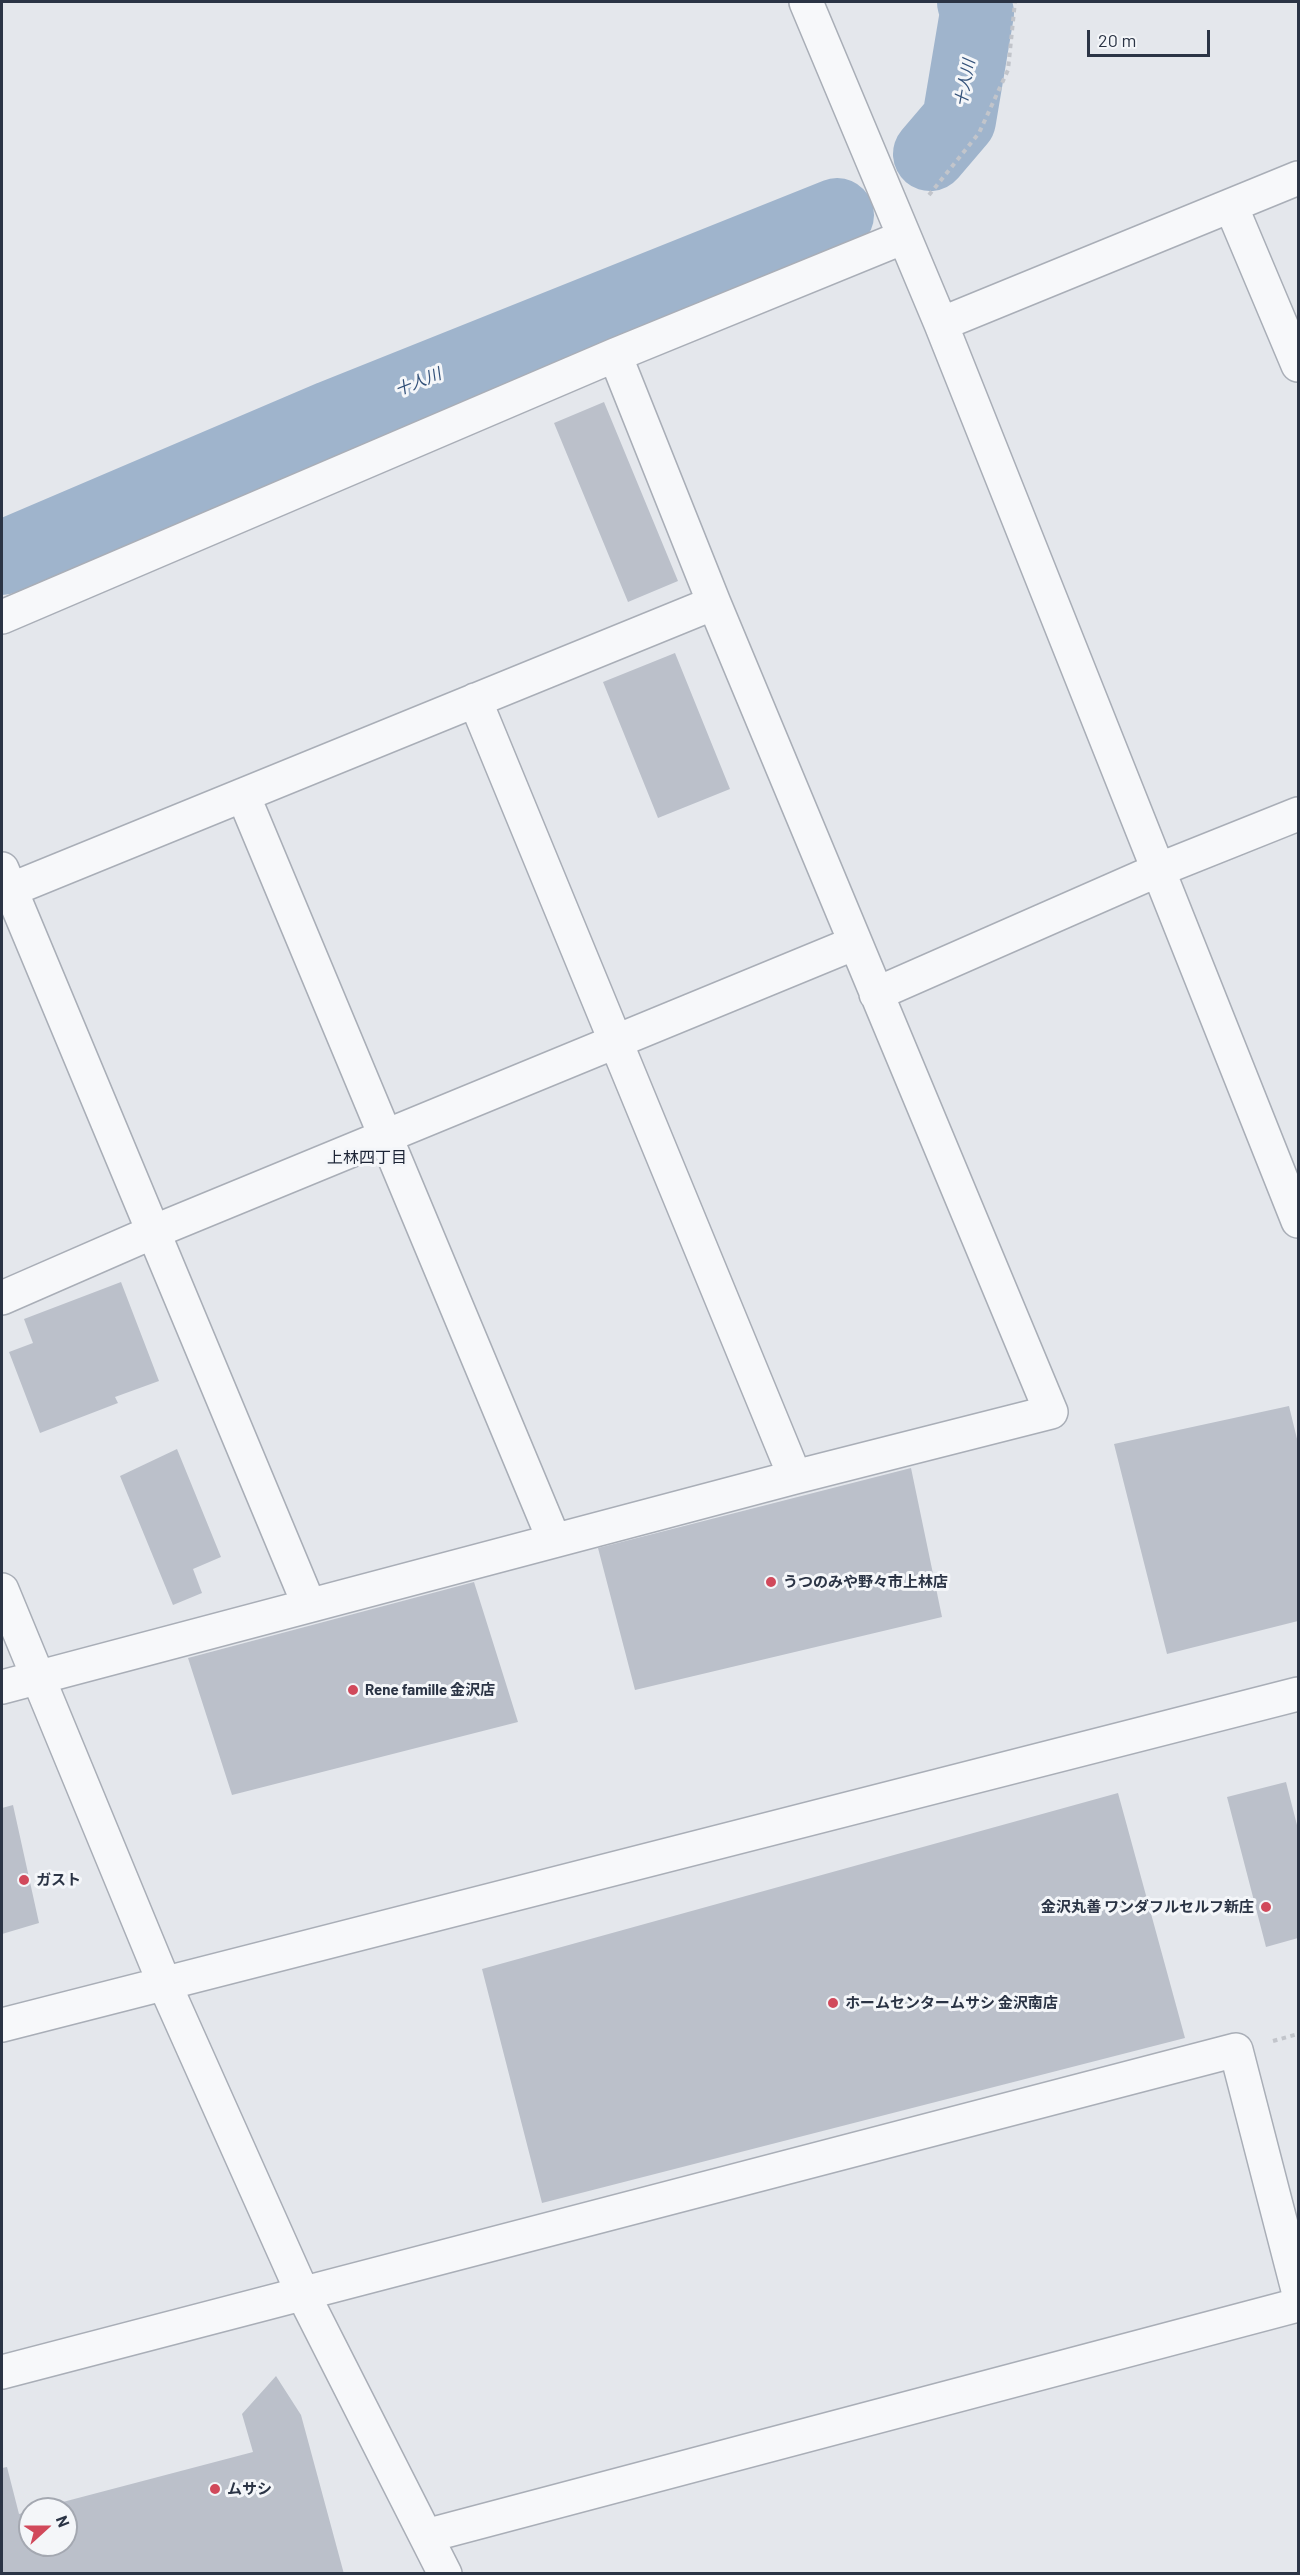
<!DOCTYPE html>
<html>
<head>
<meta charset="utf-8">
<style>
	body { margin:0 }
	#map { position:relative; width:1300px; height:2575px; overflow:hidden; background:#e4e7ec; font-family:Barlow,sans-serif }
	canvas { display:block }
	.frame { position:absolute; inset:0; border:3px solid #2b3445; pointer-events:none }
	.north { position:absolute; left:18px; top:2497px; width:60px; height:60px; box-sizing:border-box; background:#f4f6f9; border:2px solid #a4a8b1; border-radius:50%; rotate:69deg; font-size:16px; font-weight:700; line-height:24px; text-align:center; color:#2b3445 }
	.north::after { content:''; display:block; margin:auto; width:21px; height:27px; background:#d1495b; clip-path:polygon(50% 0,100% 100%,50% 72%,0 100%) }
	.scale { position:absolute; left:1087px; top:30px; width:123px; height:27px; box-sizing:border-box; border:3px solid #2b3445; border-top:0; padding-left:8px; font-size:18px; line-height:21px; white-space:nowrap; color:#2b3445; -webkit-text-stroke:4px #f4f6f9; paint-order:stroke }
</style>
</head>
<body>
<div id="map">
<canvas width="1300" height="2575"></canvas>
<div class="frame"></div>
<div class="north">N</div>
<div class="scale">20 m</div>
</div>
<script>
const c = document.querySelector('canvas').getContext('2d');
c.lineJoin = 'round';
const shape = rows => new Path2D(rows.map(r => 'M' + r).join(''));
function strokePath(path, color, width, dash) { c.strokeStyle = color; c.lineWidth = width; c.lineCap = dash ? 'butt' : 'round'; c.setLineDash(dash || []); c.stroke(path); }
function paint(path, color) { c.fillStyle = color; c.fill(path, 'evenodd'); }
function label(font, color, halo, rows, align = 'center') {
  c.font = font + ' Barlow,"Noto Sans JP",sans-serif'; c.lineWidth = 6; c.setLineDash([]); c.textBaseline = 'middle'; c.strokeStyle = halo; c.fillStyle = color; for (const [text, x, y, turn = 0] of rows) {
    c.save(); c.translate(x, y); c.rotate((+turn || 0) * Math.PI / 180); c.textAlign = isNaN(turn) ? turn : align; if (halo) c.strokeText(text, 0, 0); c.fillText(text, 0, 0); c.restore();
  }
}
strokePath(shape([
	[930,154,959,120,977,13,974,2],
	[2,558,332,417,837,215]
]), '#9fb4cc', 74);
paint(shape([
	[604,402,678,581,628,602,554,423],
	[675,653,730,789,658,818,603,682],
	[121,1282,159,1381,115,1397,118,1403,40,1433,9,1352,33,1343,24,1319],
	[1289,1406,1298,1443,1298,1621,1167,1654,1114,1444],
	[177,1449,221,1557,193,1569,202,1593,173,1605,120,1476],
	[911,1468,942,1617,635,1690,598,1548],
	[474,1582,518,1722,232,1795,188,1658],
	[1286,1782,1298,1829,1298,1938,1266,1947,1227,1797],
	[1118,1793,1185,2038,542,2203,482,1969],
	[13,1805,39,1923,2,1934,2,1808],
	[276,2376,301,2415,344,2574,2,2574,2,2468,7,2467,19,2514,30,2511,30,2545,66,2545,66,2509,40,2508,253,2452,242,2414]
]), '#bbc0ca');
const minor = shape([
	[806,2,941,324,1298,1221],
	[1231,206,1298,365],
	[941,324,1298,178],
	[2,617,615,355,904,237],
	[475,700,795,1477],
	[243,795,554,1540],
	[2,869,309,1605],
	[10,890,714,603],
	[876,994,1158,870,1298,814],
	[2,1298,153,1232,855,943],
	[2,1590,165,1985,303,2294,445,2574],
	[2,1687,795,1477,1051,1412,714,603,615,355],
	[2,2025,1298,1694],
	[2,2372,1236,2050,1298,2290],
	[426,2536,1298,2305]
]);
strokePath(minor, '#a9aeb7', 36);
strokePath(shape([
	[929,195,979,133,1008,70,1015,2],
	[1273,2041,1298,2034]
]), '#c2c5cb', 4, [4.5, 4.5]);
strokePath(minor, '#f7f8fa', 33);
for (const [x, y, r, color] of [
	[771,1582,6,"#d1495b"],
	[353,1690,6,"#d1495b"],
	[24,1880,6,"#d1495b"],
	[1266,1907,6,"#d1495b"],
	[833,2003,6,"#d1495b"],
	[215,2489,6,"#d1495b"]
]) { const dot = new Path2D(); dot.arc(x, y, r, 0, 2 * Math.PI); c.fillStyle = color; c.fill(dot); strokePath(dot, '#f4f6f9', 2); }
label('bold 15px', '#2b3445', '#f4f6f9', [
	["うつのみや野々市上林店",783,1582],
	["Rene famille 金沢店",365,1690],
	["ガスト",36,1880],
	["金沢丸善 ワンダフルセルフ新庄",1254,1907,"right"],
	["ホームセンタームサシ 金沢南店",845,2003],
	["ムサシ",227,2489]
], 'left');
label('italic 16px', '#34527a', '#f4f6f9', [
	["十人川",965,83,-80],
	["十人川",418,382,-22]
]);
label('16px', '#1d2536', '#f4f6f9', [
	["上林四丁目",367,1158]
]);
</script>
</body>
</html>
